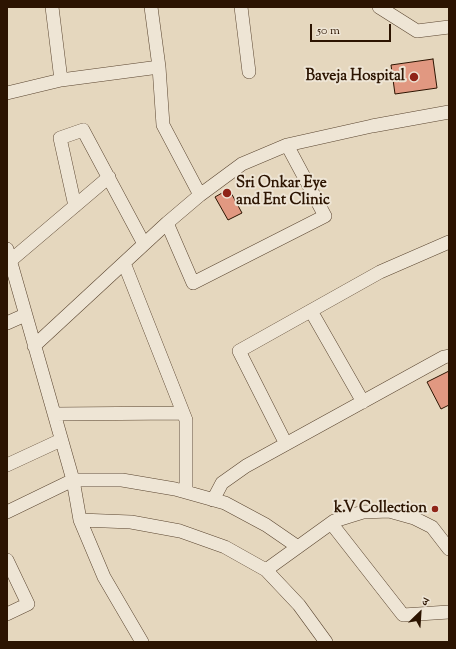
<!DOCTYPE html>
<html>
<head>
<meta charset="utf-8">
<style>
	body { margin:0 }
	#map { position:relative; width:456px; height:649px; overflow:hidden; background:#e5d7be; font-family:"Sorts Mill Goudy","Noto Serif Devanagari",serif }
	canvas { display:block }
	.frame { position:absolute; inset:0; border:8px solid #2c1401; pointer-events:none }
	.north { position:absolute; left:400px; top:593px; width:40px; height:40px; -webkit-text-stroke:3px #eee5d5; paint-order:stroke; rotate:25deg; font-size:11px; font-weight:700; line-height:16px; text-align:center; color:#2c1401 }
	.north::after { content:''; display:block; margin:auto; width:14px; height:18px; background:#2c1401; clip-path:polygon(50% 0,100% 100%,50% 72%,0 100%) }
	.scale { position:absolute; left:310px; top:24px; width:81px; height:18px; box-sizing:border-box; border:2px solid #2c1401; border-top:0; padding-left:5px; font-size:12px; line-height:14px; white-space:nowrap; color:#2c1401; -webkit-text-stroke:3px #eee5d5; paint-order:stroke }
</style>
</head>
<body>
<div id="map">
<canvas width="456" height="649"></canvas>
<div class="frame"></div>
<div class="north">उ</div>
<div class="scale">50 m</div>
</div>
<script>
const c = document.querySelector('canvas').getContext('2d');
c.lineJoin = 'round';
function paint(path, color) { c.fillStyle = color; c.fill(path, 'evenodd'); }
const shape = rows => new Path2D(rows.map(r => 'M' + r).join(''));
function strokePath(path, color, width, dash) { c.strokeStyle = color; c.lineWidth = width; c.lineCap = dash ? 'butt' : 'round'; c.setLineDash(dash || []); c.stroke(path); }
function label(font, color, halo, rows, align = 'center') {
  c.font = font + ' "Sorts Mill Goudy",serif'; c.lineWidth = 4; c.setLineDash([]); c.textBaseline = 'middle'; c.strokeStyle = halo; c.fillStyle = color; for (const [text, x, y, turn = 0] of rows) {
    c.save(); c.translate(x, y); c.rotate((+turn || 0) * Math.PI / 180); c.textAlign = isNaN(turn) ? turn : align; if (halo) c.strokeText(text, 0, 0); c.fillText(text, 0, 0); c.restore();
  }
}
const building = shape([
	[433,59,437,88,395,94,391,65,433,59],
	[229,189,242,213,228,220,215,197,229,189],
	[449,371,449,405,441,409,427,382,449,371]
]);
paint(building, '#e19881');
strokePath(building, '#2c1401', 1);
const minor = shape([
	[52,7,61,80],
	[151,7,159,67,163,125,200,195],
	[241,7,249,72],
	[379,7,417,31,449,27],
	[7,93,61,80,159,67],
	[75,206,60,138,83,130,144,244],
	[167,223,193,283,325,216,287,145],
	[7,249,73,480,80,520,104,577,142,642],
	[10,261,109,177],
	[124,263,186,420,186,492],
	[311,311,363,402],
	[7,323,25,315],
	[34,346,167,223,200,195,242,164,287,145,372,126,449,112],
	[54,414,183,413],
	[286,444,239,351,380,272,449,242],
	[7,465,61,440],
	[213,500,222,483,246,466,444,357,449,356],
	[7,512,73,480,122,480,175,489,225,503,266,525,298,547],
	[80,520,131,522,180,531,225,547,266,570,299,605,326,642],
	[331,523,403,615,449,612],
	[7,560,28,604,7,614],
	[266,570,334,521,363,512,389,511,414,518,432,527,449,549]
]);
strokePath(minor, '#5a4530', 14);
strokePath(minor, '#eee5d5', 13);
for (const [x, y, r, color] of [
	[414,77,5,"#8f2418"],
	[227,193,5,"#8f2418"],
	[435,509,4,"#8f2418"]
]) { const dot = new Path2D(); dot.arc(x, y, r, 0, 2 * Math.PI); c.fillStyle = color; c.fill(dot); strokePath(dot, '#eee5d5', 1.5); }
label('bold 15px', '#2c1401', '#eee5d5', [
	["Baveja Hospital",405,77],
	["Sri Onkar Eye",236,184,"left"],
	["and Ent Clinic",236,201,"left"],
	["k.V Collection",427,509]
], 'right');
</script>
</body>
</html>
